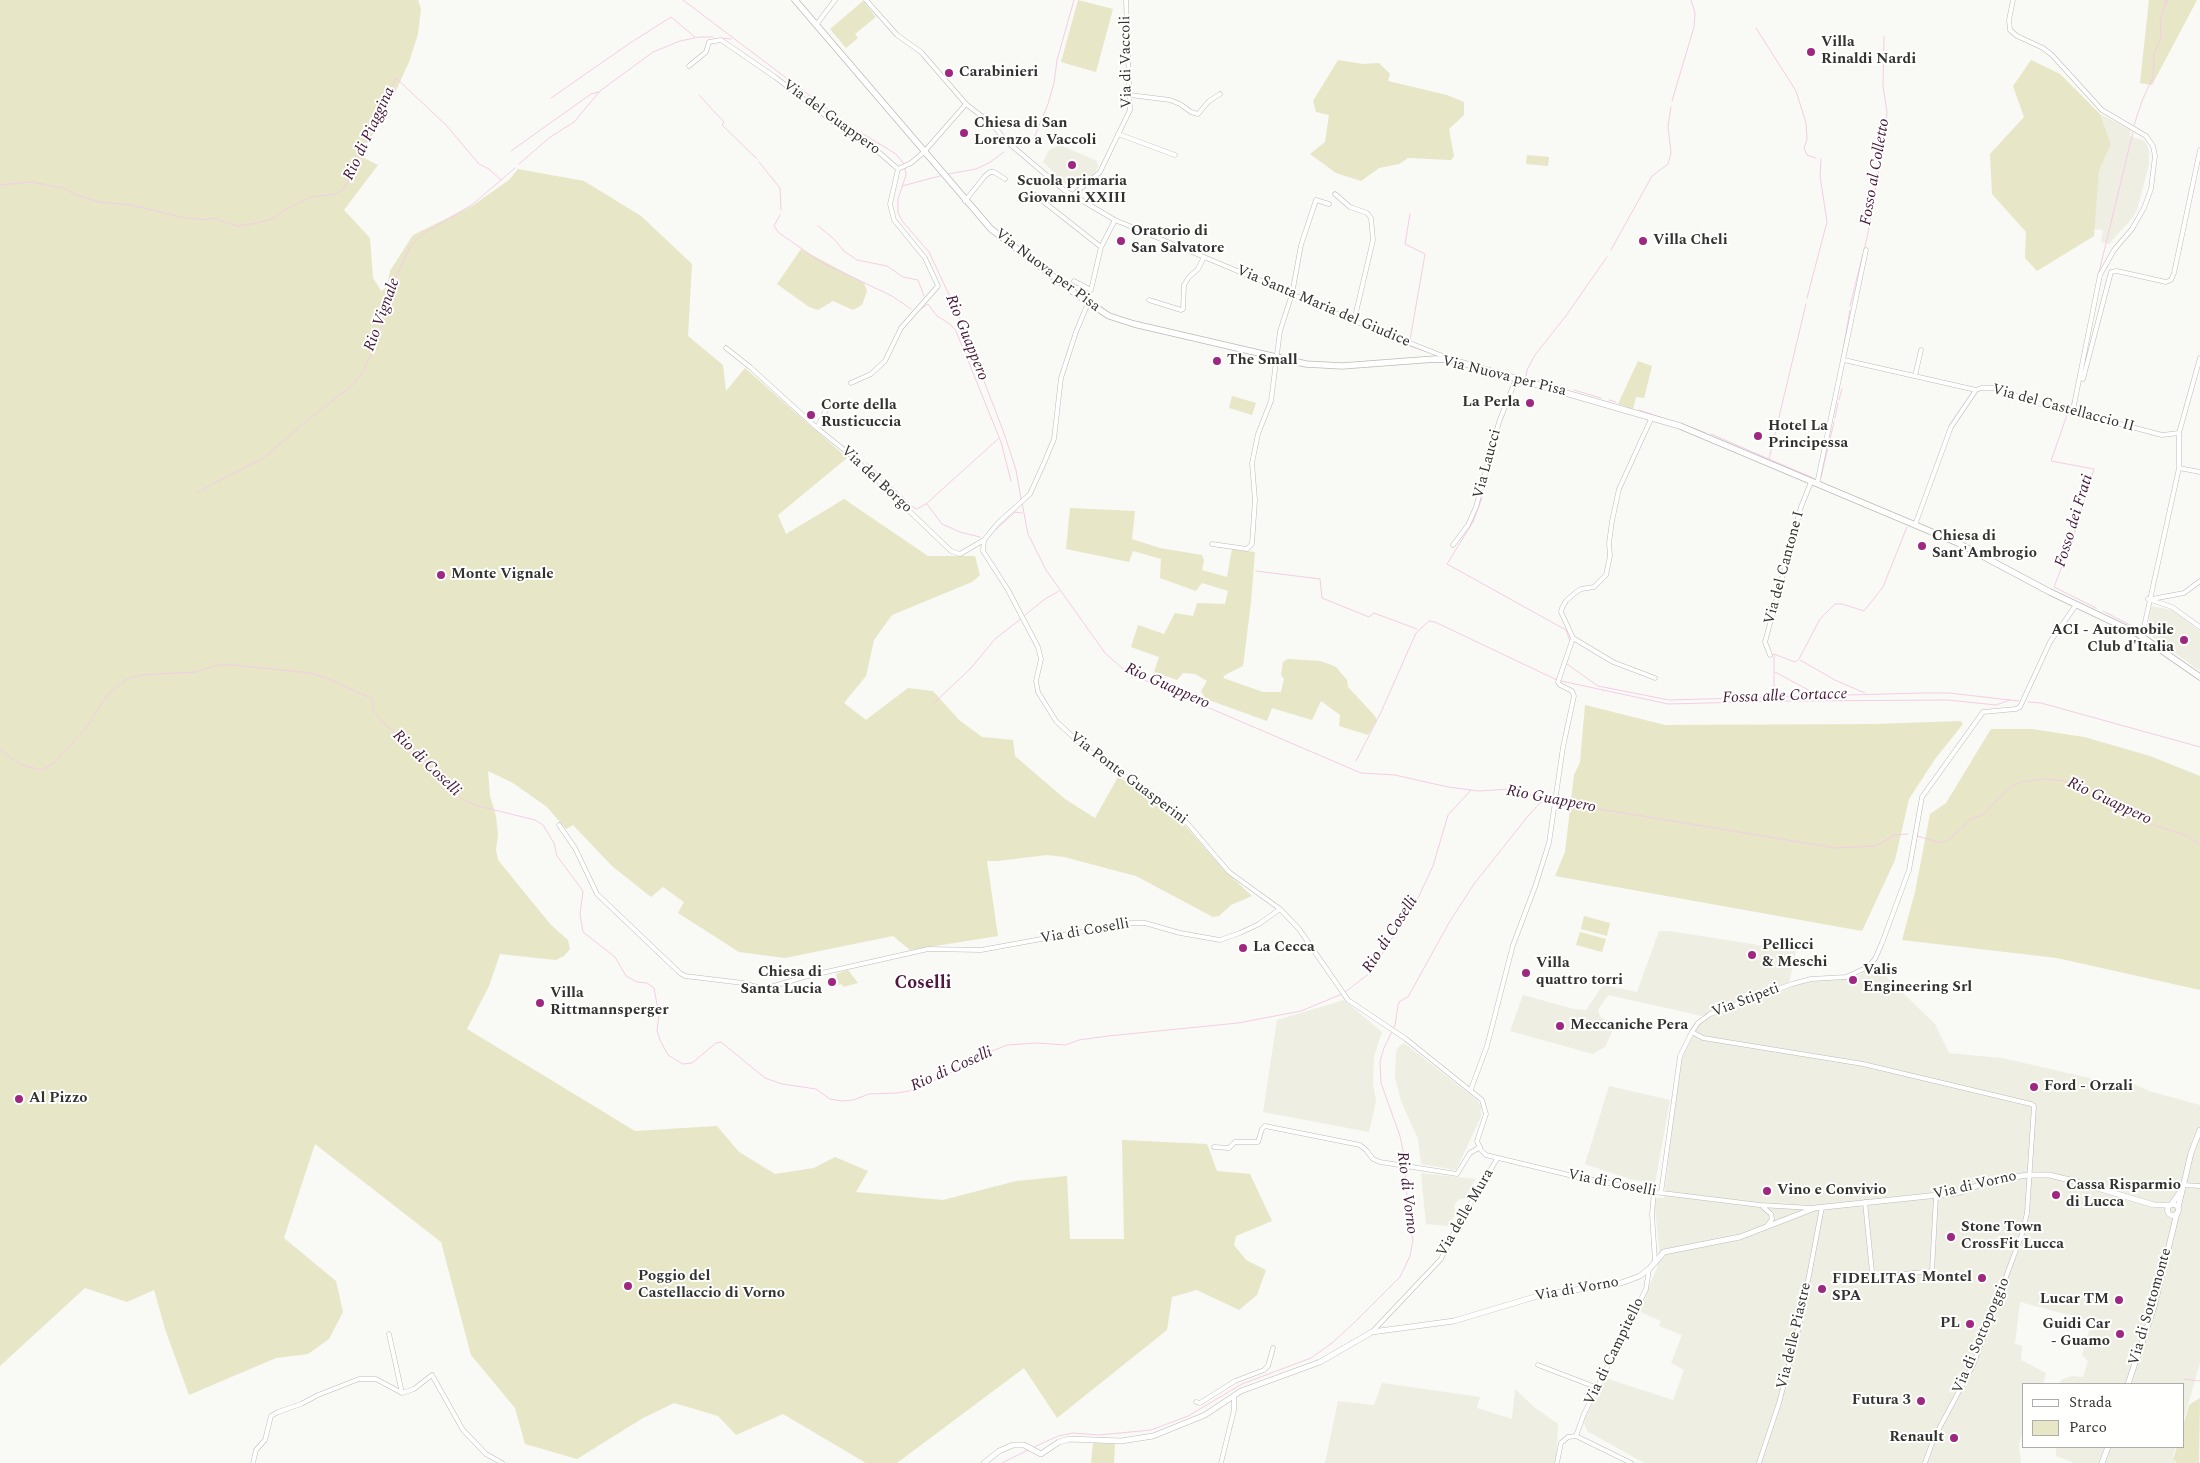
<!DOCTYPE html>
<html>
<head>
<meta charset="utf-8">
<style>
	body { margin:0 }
	#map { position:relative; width:2200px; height:1463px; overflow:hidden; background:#f9f9f5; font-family:Spectral,serif }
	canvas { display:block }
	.legend { position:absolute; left:2022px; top:1383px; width:162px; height:65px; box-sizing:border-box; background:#fffffe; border:1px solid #adadac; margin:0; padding:6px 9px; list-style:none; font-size:15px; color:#323230 }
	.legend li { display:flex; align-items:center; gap:10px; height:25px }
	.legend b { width:25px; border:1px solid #adadac }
</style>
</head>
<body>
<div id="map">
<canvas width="2200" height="1463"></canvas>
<ul class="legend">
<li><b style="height:6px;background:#fff"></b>Strada</li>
<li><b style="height:14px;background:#e7e6c7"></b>Parco</li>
</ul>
</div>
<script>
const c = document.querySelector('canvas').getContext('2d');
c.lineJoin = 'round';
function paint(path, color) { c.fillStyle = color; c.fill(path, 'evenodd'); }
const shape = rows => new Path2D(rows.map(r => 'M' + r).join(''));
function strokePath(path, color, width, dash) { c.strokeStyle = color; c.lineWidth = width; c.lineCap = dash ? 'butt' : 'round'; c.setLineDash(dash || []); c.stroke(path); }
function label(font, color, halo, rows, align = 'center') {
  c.font = font + ' Spectral,serif'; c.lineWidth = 4; c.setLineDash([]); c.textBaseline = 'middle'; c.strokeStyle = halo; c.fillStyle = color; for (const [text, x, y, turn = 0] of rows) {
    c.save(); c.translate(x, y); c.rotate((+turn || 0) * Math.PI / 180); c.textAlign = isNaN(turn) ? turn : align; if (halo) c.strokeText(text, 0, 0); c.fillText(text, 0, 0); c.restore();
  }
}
paint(shape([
	[2100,114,2131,130,2130,136,2145,141,2149,150,2149,165,2137,210,2133,217,2109,244,2101,242,2103,230,2094,229,2099,171,2111,144],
	[1060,145,1097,161,1098,167,1093,175,1078,184,1068,185,1055,178,1057,175,1043,162,1049,150],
	[2151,606,2172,610,2200,631,2200,671,2147,633],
	[1659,931,1669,931,1796,951,1789,983,1702,1016,1608,995,1598,1010,1600,1017,1611,1022,1613,1030,1605,1047,1593,1054,1510,1031,1523,995,1574,1009,1586,1010,1603,985,1637,992],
	[1874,965,1935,1024,1949,1053,2002,1058,2116,1084,2132,1083,2149,1091,2200,1105,2200,1363,2184,1419,2184,1384,2058,1384,2063,1379,2072,1376,2083,1377,2088,1361,2082,1355,2092,1321,2020,1302,2015,1344,2022,1346,2021,1360,2046,1373,2043,1384,2024,1384,2024,1428,2019,1445,2021,1463,1644,1463,1587,1431,1584,1423,1585,1418,1605,1378,1673,1400,1684,1370,1671,1363,1682,1335,1659,1326,1661,1321,1638,1311,1657,1268,1659,1248,1655,1208,1656,1198,1664,1198,1677,1084,1683,1056,1692,1038,1700,1024,1713,1015,1729,1008,1803,983,1860,975],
	[1344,1000,1382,1032,1374,1056,1373,1083,1376,1101,1369,1132,1263,1112,1277,1020],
	[1404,1043,1477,1100,1481,1106,1481,1117,1456,1170,1421,1164,1418,1139,1401,1101,1395,1078,1396,1053,1398,1047],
	[1609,1086,1670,1100,1655,1183,1633,1180,1585,1164],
	[1421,1173,1476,1179,1464,1199,1460,1199,1455,1203,1454,1209,1457,1212,1448,1226,1426,1224],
	[1382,1383,1480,1397,1477,1408,1512,1419,1515,1389,1534,1407,1558,1424,1556,1463,1325,1463,1338,1401,1374,1405],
	[2056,1447,2176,1447,2173,1455,2175,1463,2074,1463,2056,1456]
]), '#efeee3');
paint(shape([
	[0,0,418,0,421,9,418,34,409,62,387,110,360,156,378,165,344,210,370,238,373,278,381,291,387,287,390,271,413,235,472,206,509,180,518,169,584,181,641,216,692,264,688,336,723,365,726,391,745,368,847,458,778,515,786,534,844,499,928,556,975,556,980,575,972,582,892,615,874,640,866,676,844,703,866,720,908,688,933,691,959,720,982,737,1013,740,1015,756,1065,799,1095,818,1118,777,1157,799,1182,822,1223,869,1252,896,1231,905,1219,916,1213,917,1136,876,1064,857,1047,855,998,861,987,861,998,936,910,950,893,936,785,958,739,952,678,913,684,902,663,887,651,897,612,866,573,825,566,829,547,807,513,783,488,771,490,796,496,816,498,835,496,850,498,860,551,925,568,940,570,949,564,956,556,960,500,954,489,986,467,1029,635,1131,717,1126,739,1152,775,1174,814,1168,835,1157,868,1171,856,1192,943,1200,1016,1181,1067,1176,1070,1239,1124,1239,1122,1140,1207,1144,1217,1171,1250,1174,1272,1221,1236,1236,1234,1245,1246,1260,1266,1270,1257,1295,1239,1310,1197,1290,1172,1297,1167,1330,1057,1418,1024,1368,897,1463,866,1463,783,1414,736,1435,718,1416,674,1403,643,1418,577,1459,525,1444,515,1408,471,1355,441,1242,315,1144,284,1238,336,1281,343,1312,329,1339,308,1354,276,1358,189,1395,166,1332,154,1290,127,1302,85,1288,0,1366],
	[1078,0,1113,9,1096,72,1061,62],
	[2149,0,2197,0,2152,85,2140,83],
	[863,1,876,17,855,34,858,38,846,48,830,29],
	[1338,60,1363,64,1379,63,1390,74,1388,81,1447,95,1464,102,1464,115,1449,129,1454,156,1451,160,1408,158,1399,164,1379,168,1361,181,1336,173,1310,154,1325,142,1329,115,1316,112,1313,101],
	[2031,60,2060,74,2100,114,2111,144,2099,171,2094,236,2037,271,2025,258,2026,232,1992,194,1990,154,2024,117,2013,86],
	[1527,155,1549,157,1548,166,1526,164],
	[801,249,864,283,867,291,862,305,853,310,833,301,818,310,809,307,777,284],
	[1638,361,1652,366,1644,398,1636,397,1633,409,1618,404],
	[1232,396,1256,403,1252,415,1229,408],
	[1070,508,1135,511,1132,539,1160,548,1202,555,1204,560,1202,570,1227,577,1232,549,1255,552,1251,602,1243,666,1225,675,1223,678,1263,692,1281,692,1284,679,1281,675,1283,662,1288,659,1320,661,1329,664,1336,667,1347,680,1348,687,1374,715,1377,720,1368,735,1339,726,1340,715,1321,701,1312,720,1272,708,1267,721,1206,699,1201,691,1207,681,1195,674,1183,673,1177,680,1154,672,1159,657,1131,647,1138,625,1164,634,1175,613,1193,616,1197,603,1225,604,1228,591,1202,583,1196,591,1160,578,1161,559,1133,551,1129,562,1066,549],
	[1585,705,1665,725,1875,724,1961,721,1963,724,1935,759,1909,799,1895,860,1862,931,1555,876,1565,852,1574,775,1580,762],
	[1991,729,2032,729,2084,737,2150,756,2200,776,2200,990,2057,958,1902,940,1915,892,1930,814,1946,803],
	[1584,916,1610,923,1607,936,1581,929],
	[1580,932,1606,939,1602,952,1576,945],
	[848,970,858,983,843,987,842,984,839,985,836,974],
	[2200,1398,2199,1463,2177,1463,2173,1459,2177,1447,2184,1447,2184,1422,2189,1405],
	[1093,1443,1115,1444,1114,1463,1091,1463]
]), '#e7e6c7');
strokePath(shape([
	[683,0,850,126,896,154,904,164],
	[2166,4,2168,0],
	[1756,28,1796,91,1806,123,1807,139,1804,148,1807,155,1816,158],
	[722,38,731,39],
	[635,40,671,17,695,37],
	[699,95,724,122,722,125,757,159],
	[551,98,633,41],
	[1672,101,1694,27,1695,13,1691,0],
	[2134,125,2142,101,2153,77,2154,54,2161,39,2160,21,2166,0],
	[1034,138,1048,104,1054,83,1057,60,1074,0],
	[511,151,591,94,598,92],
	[759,162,780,188,781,210],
	[519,164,549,138,574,122,600,91,653,52,680,41,699,37,713,37],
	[905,168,906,175,898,199,898,213,903,222,929,252,959,316,1004,433,1016,470,1021,499],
	[948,174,976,169,989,163,1004,152],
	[0,185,32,182,63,188,74,194,100,202,131,205,181,217,204,220,212,218,237,226,257,223,274,218,288,208,311,197,335,194,344,189,396,78,446,125,479,164,489,169,501,180],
	[902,186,940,176],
	[1410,214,1405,244,1425,254,1410,340],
	[780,215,774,226,779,233,821,262,892,296,911,309],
	[818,226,833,238,844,251,857,260,887,266,903,277,918,280,924,296],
	[1611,250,1652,176,1668,164,1671,153,1668,126,1671,107],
	[2099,272,2133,132],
	[1807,298,1827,222,1820,176,1821,159],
	[1850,306,1867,238,1886,128,1887,112,1883,86,1884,36],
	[918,311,928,304,936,315,951,325,956,331,1001,442,1011,481],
	[1384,337,1427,352],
	[1841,361,1850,310],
	[1567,388,1526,377,1527,370,1535,355,1565,317,1607,257],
	[1574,390,1601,398],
	[1609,400,1616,402],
	[1839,400,1842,389],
	[2071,406,2074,398],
	[1639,410,1672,421],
	[2068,412,2051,461,2094,469,2074,535,2054,587,2096,608],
	[1835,418,1838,403],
	[1687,426,1706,433],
	[1711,434,1813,478],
	[1769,459,1806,304],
	[867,463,913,507,917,509,926,504,998,439],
	[1821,477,1834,422],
	[198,492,265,457,304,423,354,384,365,368,377,341,393,284,410,247,421,235,473,204,515,168],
	[1482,498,1473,522,1447,564,1566,630,1570,641],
	[1022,503,1028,534,1046,570,1105,653,1122,668,1137,677,1361,773,1395,775,1448,787,1479,791,1510,789,1553,801],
	[927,504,942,524,960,532,980,537],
	[990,535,1015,512,1022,513],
	[1256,571,1320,579,1322,598,1369,617,1374,613,1417,629],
	[2103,611,2138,629],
	[1025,615,1045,599,1059,591],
	[1799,659,1820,619,1835,604,1842,604,1864,611,1883,587,1907,527],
	[1800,660,1835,680,1865,693],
	[1567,664,1598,686,1669,700,1921,693,1949,693,2010,700],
	[1775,672,1827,700],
	[1557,679,1565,657],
	[1561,681,1668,704,1787,701,1948,700,1996,705,2010,700,2019,701],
	[1770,701,1774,689,1774,654,1795,662,1798,660],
	[2028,702,2041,703,2200,747],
	[933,704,971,668,995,639,1022,618],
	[0,750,22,765,42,770,53,764,86,728,109,693,127,679,141,675,195,672,219,665,233,665,310,673,326,678,373,699,373,710,384,724,410,745,442,778,454,793,465,801,482,807,535,820,543,825,554,843,557,856,583,891,580,914,583,932,615,957,626,976,637,982,647,983,654,988,659,1015,657,1030,660,1040,668,1055,683,1064,692,1063,716,1043,721,1042,765,1078,782,1084,816,1089,830,1099,842,1101,853,1100,869,1094,897,1093,909,1091,949,1074,965,1062,1007,1045,1037,1043,1065,1045,1079,1040,1108,1036,1238,1023,1301,1011,1342,994],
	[1356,761,1381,712,1416,633,1429,621,1435,622,1557,680],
	[1557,802,1836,848,1875,846,1895,835,1908,834],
	[1917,836,1941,843,1947,841,1971,819,1983,815,2010,787,2021,782,2045,779,2065,781,2106,800,2118,810,2147,823,2185,835,2200,844],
	[1345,992,1370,973,1419,896,1433,866,1448,815,1471,790],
	[2184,1379,2200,1381],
	[1034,1447,1058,1436,1073,1433,1099,1435,1151,1430,1188,1416,1242,1384,1311,1358,1332,1343,1355,1322,1400,1277,1410,1256,1413,1240,1408,1218,1405,1161,1400,1136,1381,1083,1380,1061,1384,1048,1395,1025,1398,1005,1400,1001,1408,997,1450,921,1474,884,1528,816,1540,803,1546,800],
	[1002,1463,1028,1450]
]), '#f5cde6', 1);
const street = shape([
	[866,0,897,35,921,52,966,104,993,125,1005,140,1064,190,1115,220,1264,282,1354,321,1448,358],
	[2013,0,2009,20,2010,30,2017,36,2043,48,2052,55,2102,110,2146,136,2153,146,2155,156,2151,189,2144,208,2132,229,2114,250,2100,275,2073,410],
	[816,25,835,0],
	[689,66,706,52,709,42,721,40,775,77,853,137,874,148,898,169],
	[1130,95,1170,100,1180,104,1191,112,1198,114,1209,101,1220,94],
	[1118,134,1175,155],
	[898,169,911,163,924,152,966,104],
	[1335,194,1350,207,1367,213,1371,218,1373,240,1354,321],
	[1035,195,1101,247],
	[1073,195,1100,172,1130,110,1126,0],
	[965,201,985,176,990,172,994,172,1005,179],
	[1074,281,1091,290,1101,247,1115,220],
	[1149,300,1181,310,1183,309,1184,285,1189,277,1198,269,1204,257],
	[1088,303,1076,332,1061,378,1054,439,1044,463,1030,494,998,523,984,540,983,551,1008,590,1038,647,1041,659,1036,681,1038,692,1056,721,1086,749,1171,808,1188,824,1229,872,1280,909,1299,929,1348,1000,1406,1039,1482,1100,1486,1114,1477,1141,1481,1150,1486,1155,1573,1176,1654,1192,1760,1205,1811,1208],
	[726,348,750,367,817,428,853,457,951,551,960,554,984,540],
	[1844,360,1976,390],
	[1915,376,1921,350],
	[2083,379,2111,272,2117,271,2166,282,2171,280,2174,273,2200,150],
	[851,383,871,374,885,361,901,328,938,286,925,258,894,220,890,204,898,169],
	[817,428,826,410],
	[2179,468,2200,472],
	[1817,484,1866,250],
	[1915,525,1951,427,1976,390,1981,388,1994,388,2052,408,2073,410,2101,419,2162,435,2179,433],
	[1212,544,1247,549,1252,544,1255,500,1252,463,1258,434,1271,401,1280,331,1292,294,1301,245,1316,200,1329,204],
	[1453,545,1468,525,1476,507,1499,422,1516,379],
	[2148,599,2172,607,2200,627],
	[2152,599,2184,593,2200,581],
	[2142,636,2179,468,2179,433,2200,358],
	[1573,638,1613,662,1655,678],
	[1770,655,1765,642,1801,507,1811,482],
	[559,825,575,848,597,894,680,973,685,976,743,983,764,989,804,977,928,949,981,950,1129,923,1145,923,1180,933,1220,940,1240,933,1259,924,1280,909],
	[1692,1032,1703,1038,1863,1064,2031,1104,2034,1106,2027,1213,2022,1234,1973,1365,1934,1438,1925,1463],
	[1471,1089,1487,1046,1513,945,1535,887,1549,843,1563,747,1574,696,1572,691,1560,685,1558,682,1573,638,1561,612,1562,608,1566,601,1575,593,1581,589,1594,587,1606,575,1610,556,1609,543,1612,521,1619,489,1652,417],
	[1214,1147,1229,1148,1235,1142,1258,1142,1262,1129,1265,1126,1360,1145,1366,1150,1373,1159,1380,1162,1457,1174,1470,1153,1480,1147],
	[2183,1185,2200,1186],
	[1654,1192,1652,1214,1655,1261],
	[1661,1193,1680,1056,1692,1032,1698,1023,1710,1014,1792,984,1811,979,1846,977,1868,967,1875,959,1882,943,1909,870,1922,797,1983,712,2016,709,2020,707,2050,642,2076,605],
	[1865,1202,1872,1272,1874,1275,1878,1277,1932,1271,1936,1196],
	[1763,1207,1771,1214,1772,1219,1767,1226],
	[1372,1332,1441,1259,1456,1228,1497,1159],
	[389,1334,402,1393],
	[1538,1365,1598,1388],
	[1196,1402,1200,1403,1235,1381,1264,1370,1268,1366,1273,1348],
	[1576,1436,1584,1414,1646,1289,1649,1269],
	[253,1463,256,1450,265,1440,271,1416,278,1412,301,1404,318,1395,359,1379,376,1379,402,1393,414,1389,432,1375,463,1430,486,1454,502,1463],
	[1221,1463,1234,1410,1234,1396],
	[1557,1463,1561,1443,1568,1437,1576,1436,1631,1463],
	[1759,1463,1779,1403,1800,1323,1822,1207]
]);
const secondary = shape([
	'2167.5 1210a5.5 5.5 0 1 1 11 0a5.5 5.5 0 1 1-11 0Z',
	[2178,1208,2191,1153,2200,1130],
	[2128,1384,2154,1307,2177,1213],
	[984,1463,999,1451,1013,1445,1024,1445,1041,1454,1059,1442,1069,1439,1121,1441,1153,1436,1205,1415,1241,1391,1320,1362,1372,1332,1454,1321,1541,1295,1621,1283,1640,1276,1650,1268,1664,1252,1740,1237,1815,1208,1957,1193,1993,1180,2028,1175,2049,1175,2074,1181,2154,1205,2171,1205,2182,1189],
	[2102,1463,2108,1447]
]);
const primary = shape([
	[795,0,991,229,1076,294,1109,316,1134,324,1306,364,1342,366,1435,359,1452,360,1680,426,1958,543,2050,592,2138,634,2200,677]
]);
strokePath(street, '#bbbbb7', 5);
strokePath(secondary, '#bbbbb7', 6);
strokePath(primary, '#bbbbb7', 7);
strokePath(street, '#fff', 4);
strokePath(secondary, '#fff', 5);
strokePath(primary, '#fff', 5.5);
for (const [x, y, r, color] of [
	[1811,52,5,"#9e2881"],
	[949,73,5,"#9e2881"],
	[964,133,5,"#9e2881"],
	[1072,165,5,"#9e2881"],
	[1121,241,5,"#9e2881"],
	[1643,241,5,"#9e2881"],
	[1217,361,5,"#9e2881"],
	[1530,403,5,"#9e2881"],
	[811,415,5,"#9e2881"],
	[1758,436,5,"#9e2881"],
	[1922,546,5,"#9e2881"],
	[441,575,5,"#9e2881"],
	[2184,640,5,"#9e2881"],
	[1243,948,5,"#9e2881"],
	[1752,955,5,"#9e2881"],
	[1526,973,5,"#9e2881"],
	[1853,980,5,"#9e2881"],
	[832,982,5,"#9e2881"],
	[540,1003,5,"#9e2881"],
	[1560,1026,5,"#9e2881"],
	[2034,1087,5,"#9e2881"],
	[19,1099,5,"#9e2881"],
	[1767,1191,5,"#9e2881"],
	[2056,1195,5,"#9e2881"],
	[1951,1237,5,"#9e2881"],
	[1982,1278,5,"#9e2881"],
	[628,1286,5,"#9e2881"],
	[1822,1289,5,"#9e2881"],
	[2119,1300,5,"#9e2881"],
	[1970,1324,5,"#9e2881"],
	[2120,1334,5,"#9e2881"],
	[1921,1401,5,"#9e2881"],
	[1954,1438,5,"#9e2881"]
]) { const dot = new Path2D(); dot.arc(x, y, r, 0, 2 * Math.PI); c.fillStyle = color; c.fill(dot); strokePath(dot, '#fffffe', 2); }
label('bold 15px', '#323230', '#fffffe', [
	["Villa",1821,43],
	["Rinaldi Nardi",1821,60],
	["Carabinieri",959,73],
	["Chiesa di San",974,124],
	["Lorenzo a Vaccoli",974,141],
	["Scuola primaria",1072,182,"center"],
	["Giovanni XXIII",1072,199,"center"],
	["Oratorio di",1131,232],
	["San Salvatore",1131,249],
	["Villa Cheli",1653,241],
	["The Small",1227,361],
	["La Perla",1520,403,"right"],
	["Corte della",821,406],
	["Rusticuccia",821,423],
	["Hotel La",1768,427],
	["Principessa",1768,444],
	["Chiesa di",1932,537],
	["Sant'Ambrogio",1932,554],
	["Monte Vignale",451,575],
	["ACI - Automobile",2174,631,"right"],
	["Club d'Italia",2174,648,"right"],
	["Pellicci",1762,946],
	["& Meschi",1762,963],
	["La Cecca",1253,948],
	["Villa",1536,964],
	["quattro torri",1536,981],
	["Valis",1863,971],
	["Engineering Srl",1863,988],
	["Chiesa di",822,973,"right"],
	["Santa Lucia",822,990,"right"],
	["Villa",550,994],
	["Rittmannsperger",550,1011],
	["Meccaniche Pera",1570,1026],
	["Ford - Orzali",2044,1087],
	["Al Pizzo",29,1099],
	["Cassa Risparmio",2066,1186],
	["di Lucca",2066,1203],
	["Vino e Convivio",1777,1191],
	["Stone Town",1961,1228],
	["CrossFit Lucca",1961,1245],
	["Poggio del",638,1277],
	["Castellaccio di Vorno",638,1294],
	["Montel",1972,1278,"right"],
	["FIDELITAS",1832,1280],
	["SPA",1832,1297],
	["Lucar TM",2109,1300,"right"],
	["PL",1960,1324,"right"],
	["Guidi Car",2110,1325,"right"],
	["- Guamo",2110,1342,"right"],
	["Futura 3",1911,1401,"right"],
	["Renault",1944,1438,"right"]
], 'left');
label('15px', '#323230', '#fffffe', [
	["Via di Vaccoli",1127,62,-91],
	["Via del Guappero",831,118,36],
	["Via Nuova per Pisa",1047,271,37],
	["Via Santa Maria del Giudice",1323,307,23],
	["Via Nuova per Pisa",1504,377,14],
	["Via del Castellaccio II",2063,409,15],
	["Via Laucci",1488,464,-75],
	["Via del Borgo",876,480,43],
	["Via del Cantone I",1785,568,-75],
	["Via Ponte Guasperini",1128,779,37],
	["Via di Coselli",1085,932,-10],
	["Via Stipeti",1746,1001,-21],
	["Via di Coselli",1612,1184,11],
	["Via di Vorno",1975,1186,-13],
	["Via delle Mura",1466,1213,-60],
	["Via di Vorno",1577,1290,-10],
	["Via di Sottomonte",2151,1307,-74],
	["Via delle Piastre",1795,1336,-77],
	["Via di Sottopoggio",1982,1336,-67],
	["Via di Campitello",1615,1352,-64]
]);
label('italic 16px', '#441638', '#fffffe', [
	["Rio di Piaggina",370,134,-65],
	["Fosso al Colletto",1876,172,-80],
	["Rio Vignale",383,315,-70],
	["Rio Guappero",966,338,68],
	["Fosso dei Frati",2075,521,-73],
	["Rio Guappero",1167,687,24],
	["Fossa alle Cortacce",1785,697,-2],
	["Rio di Coselli",426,764,44],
	["Rio Guappero",1551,800,11],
	["Rio Guappero",2109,802,25],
	["Rio di Coselli",1391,935,-57],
	["Rio di Coselli",952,1070,-24],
	["Rio di Vorno",1406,1193,83]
]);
label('bold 18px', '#501741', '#fffffe', [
	["Coselli",923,984]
]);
</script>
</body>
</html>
